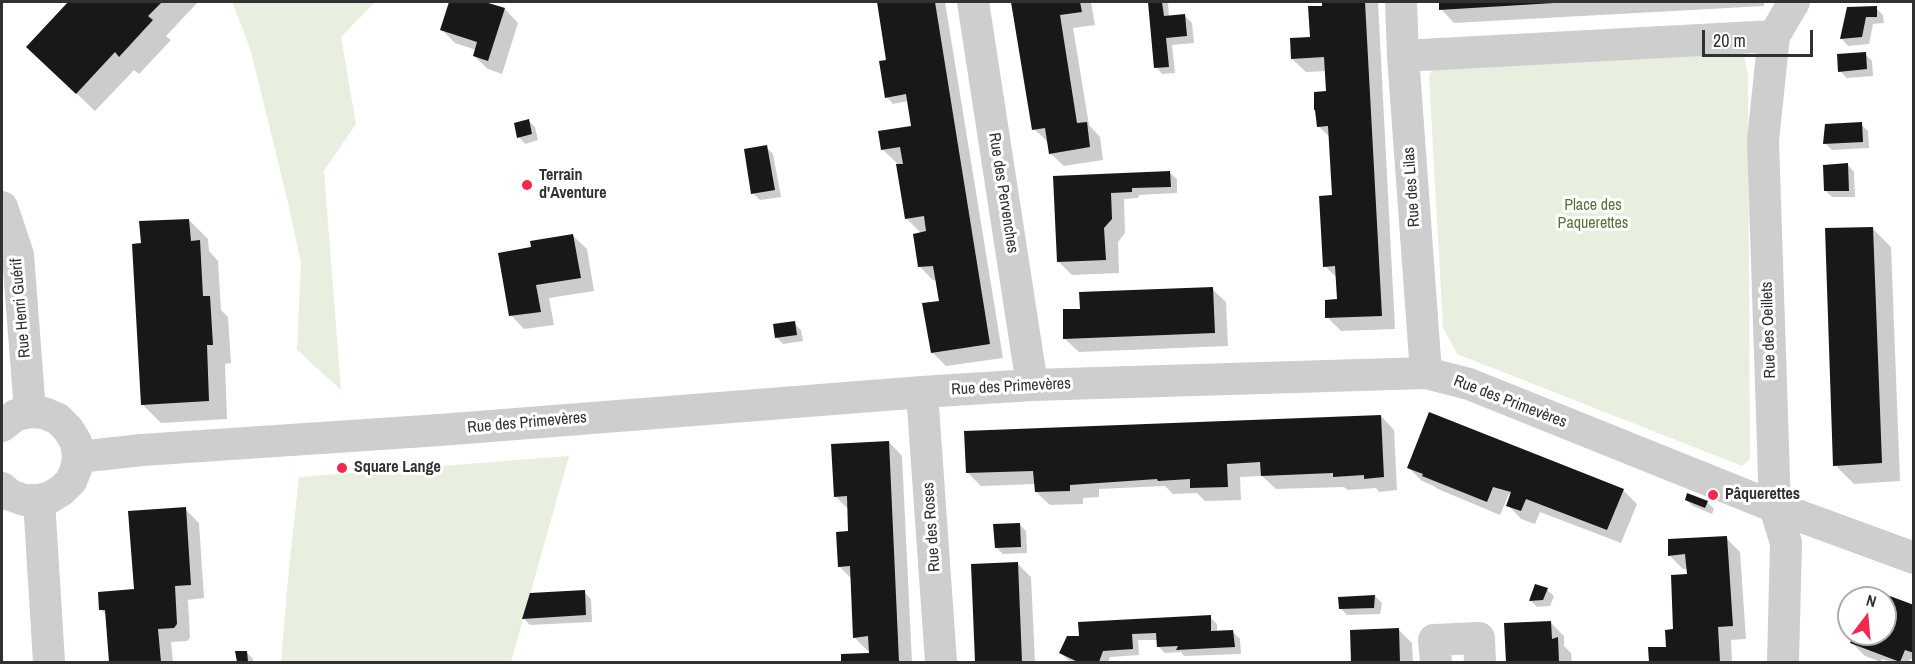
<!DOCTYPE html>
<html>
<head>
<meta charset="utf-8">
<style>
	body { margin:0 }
	#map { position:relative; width:1915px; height:664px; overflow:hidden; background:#fff; font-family:"Archivo Narrow",sans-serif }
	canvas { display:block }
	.frame { position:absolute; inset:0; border:3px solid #313131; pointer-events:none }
	.north { position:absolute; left:1837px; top:586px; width:60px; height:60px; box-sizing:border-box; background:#fff; border:2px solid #adadad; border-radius:50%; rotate:16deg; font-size:16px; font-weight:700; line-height:24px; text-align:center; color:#313131 }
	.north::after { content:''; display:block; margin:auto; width:21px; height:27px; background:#f3284d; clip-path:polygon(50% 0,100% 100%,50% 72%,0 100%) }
	.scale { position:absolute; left:1702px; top:30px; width:111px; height:27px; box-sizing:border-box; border:3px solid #313131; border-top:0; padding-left:8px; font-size:18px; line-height:21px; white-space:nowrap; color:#313131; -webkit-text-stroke:4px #fff; paint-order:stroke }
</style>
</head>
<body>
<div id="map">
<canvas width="1915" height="664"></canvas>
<div class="frame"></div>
<div class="north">N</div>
<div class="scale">20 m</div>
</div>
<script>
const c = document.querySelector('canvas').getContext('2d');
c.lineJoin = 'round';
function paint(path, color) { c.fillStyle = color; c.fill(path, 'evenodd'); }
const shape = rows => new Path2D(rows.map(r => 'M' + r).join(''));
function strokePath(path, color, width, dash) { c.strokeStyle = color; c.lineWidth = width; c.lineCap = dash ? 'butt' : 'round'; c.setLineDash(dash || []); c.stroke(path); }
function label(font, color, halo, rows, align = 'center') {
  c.font = font + ' "Archivo Narrow",sans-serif'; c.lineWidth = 6; c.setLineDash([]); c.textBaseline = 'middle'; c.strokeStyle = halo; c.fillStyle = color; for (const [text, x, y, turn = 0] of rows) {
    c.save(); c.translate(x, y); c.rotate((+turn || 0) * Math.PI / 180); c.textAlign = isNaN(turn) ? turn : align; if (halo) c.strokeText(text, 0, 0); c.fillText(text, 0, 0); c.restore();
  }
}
paint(shape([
	[232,2,375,2,341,37,356,124,324,171,341,390,297,350,301,263,286,194,250,48],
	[1743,49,1748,76,1750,459,1742,466,1457,354,1443,327,1429,77,1436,62],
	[569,456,511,662,492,662,489,661,488,662,281,662,288,578,299,477]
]), '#e9efdf');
paint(shape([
	[70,2,198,2,166,36,171,40,139,74,134,70,95,111,28,47],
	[450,2,480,2,505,9,518,23,502,74,488,69,474,56,476,50,455,43,442,30],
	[878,2,945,2,1003,358,946,366,932,352,940,302,937,280,933,280,920,267,922,234,906,218,897,163,883,150,912,127,908,101,893,104,887,97,888,61],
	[1013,2,1091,2,1095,25,1073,28,1089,125,1100,137,1103,160,1064,166,1050,153,1049,143,1034,129],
	[1149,2,1168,2,1169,17,1185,16,1192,23,1194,43,1172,45,1175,73,1162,74,1156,67],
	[1323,2,1378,2,1395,329,1341,331,1327,317,1338,301,1337,278,1325,266,1333,196,1331,138,1318,126,1328,92,1327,71,1306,72,1292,59,1312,38,1324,7],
	[1440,2,1764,2,1764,6,1454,23,1441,9],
	[1876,8,1883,15,1884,23,1873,24,1869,44,1848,46,1842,39,1848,9],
	[1865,54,1872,61,1873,76,1847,78,1840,71],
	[528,120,535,127,538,140,525,144,519,137],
	[1861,124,1868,131,1869,148,1832,150,1825,143],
	[766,147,773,154,781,197,760,200,753,193],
	[1848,165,1854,172,1855,197,1832,197,1825,190],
	[1170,173,1177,179,1177,193,1139,195,1138,198,1124,199,1125,233,1118,242,1119,273,1072,275,1058,261,1055,177],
	[189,220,208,239,209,251,218,261,221,310,228,317,231,363,225,364,227,419,161,423,142,404,143,245],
	[1872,228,1891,247,1900,481,1854,484,1835,465],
	[573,236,587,249,594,291,549,298,554,325,524,329,511,315,532,249],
	[1212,289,1226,302,1228,346,1079,352,1065,339,1081,311],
	[794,323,801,330,803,341,783,344,776,337],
	[1381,416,1394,430,1397,490,1379,492,1376,488,1348,490,1344,487,1276,489,1262,476,1240,477,1241,500,1205,501,1197,493,1173,494,1165,486,1099,489,1099,497,1083,498,1083,504,1050,505,1036,492,1036,484,981,486,968,473],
	[889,442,902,456,912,662,843,662,842,656,871,654,870,651,868,651,854,637,852,579,839,566,849,533,849,510,836,497],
	[1408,467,1623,490,1637,504,1621,543,1540,512,1535,524,1521,519,1508,505,1511,495,1509,494,1500,515,1438,489,1434,486,1422,481],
	[1686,500,1707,502,1714,509,1712,514,1693,506],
	[185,509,199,523,204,598,188,600,190,638,187,641,171,642,173,662,110,662,107,615,101,610,135,591],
	[1019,524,1026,531,1027,553,1003,554,996,547],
	[1726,538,1740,552,1746,639,1731,640,1732,662,1650,662,1650,649,1668,648,1677,631,1688,575,1688,569,1683,569,1670,556],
	[1018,564,1031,577,1035,662,976,662,972,565],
	[1547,590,1554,596,1550,606,1537,607,1530,600],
	[1872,591,1914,606,1914,660,1910,659,1909,662,1892,662,1882,659,1881,662,1865,656,1852,643,1855,634,1885,634,1885,598,1869,598],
	[584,592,591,599,592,622,530,625,524,619],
	[1375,596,1382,603,1380,614,1347,615,1340,608],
	[1210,617,1217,624,1217,632,1233,632,1240,639,1241,654,1184,656,1181,652,1165,653,1158,646,1158,640,1138,640,1139,655,1110,657,1108,662,1074,662,1068,660,1061,653,1068,638],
	[1550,622,1564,636,1564,646,1571,653,1572,662,1508,662,1506,624],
	[1398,629,1412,643,1413,662,1353,662,1352,631],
	[246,652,253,659,253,662,238,662,237,653]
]), '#0003');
paint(shape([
	[68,2,162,2,148,16,153,20,119,57,115,52,76,94,26,47],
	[449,2,485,2,505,8,488,61,473,56,477,42,440,30],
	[877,2,935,2,990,344,931,353,922,303,939,301,933,266,918,267,913,234,926,231,924,216,905,219,896,164,903,164,900,147,881,150,878,131,911,126,906,94,885,98,879,61,886,60],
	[1011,2,1080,2,1082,12,1060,15,1077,123,1087,122,1090,147,1049,154,1045,128,1032,130],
	[1148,2,1162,2,1164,16,1185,14,1187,36,1166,38,1169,67,1154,68],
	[1322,2,1365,2,1382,316,1325,318,1325,300,1337,299,1335,266,1323,267,1319,196,1332,195,1328,126,1317,127,1315,110,1314,110,1314,92,1326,91,1324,57,1291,59,1290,38,1310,37,1308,6,1322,6],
	[1439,2,1554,2,1554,3,1439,10],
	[1877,6,1877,17,1866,17,1862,37,1840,39,1847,7],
	[1866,52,1867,69,1838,72,1837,54],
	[529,119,532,134,517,138,514,123],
	[1862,122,1863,142,1823,144,1825,124],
	[767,145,775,190,751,194,744,149],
	[1848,163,1849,191,1824,191,1823,165],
	[1170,171,1171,187,1132,188,1132,192,1111,193,1112,219,1104,228,1106,260,1057,262,1053,176],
	[189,219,191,241,200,240,203,296,210,296,213,345,207,345,209,401,141,405,132,244,141,243,139,221],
	[1873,227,1882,463,1833,466,1825,228],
	[573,234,581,278,536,285,541,312,509,316,498,253,531,247,530,241],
	[1213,287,1215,333,1063,339,1063,309,1080,309,1079,292],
	[795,321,797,335,775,338,773,324],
	[1429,412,1624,489,1607,530,1526,499,1521,511,1506,506,1511,492,1493,487,1487,502,1422,476,1423,474,1407,468],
	[1381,415,1384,477,1364,479,1364,475,1333,477,1333,473,1261,476,1260,462,1227,464,1228,487,1190,488,1190,479,1158,481,1157,479,1070,485,1070,491,1035,492,1033,471,966,473,964,431],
	[889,441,899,662,841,662,841,654,869,653,868,636,853,638,850,566,838,567,836,532,848,531,847,496,834,497,831,444],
	[1687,493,1708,501,1705,508,1685,500],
	[186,507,191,585,175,586,177,624,174,628,158,629,161,662,109,662,105,610,99,610,98,592,134,589,128,511],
	[1020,523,1021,547,995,548,993,524],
	[1727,536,1733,626,1718,627,1720,662,1649,662,1648,647,1666,647,1665,630,1673,629,1671,575,1687,574,1685,554,1668,556,1668,539],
	[1018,562,1022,662,975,662,971,564],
	[1535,584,1548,588,1543,600,1529,601],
	[1871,589,1914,605,1914,653,1905,650,1900,662,1850,643,1854,634,1885,634,1885,598,1868,598],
	[585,590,586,615,522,619,530,593],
	[1375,595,1374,608,1339,609,1338,597],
	[1211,615,1211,631,1233,630,1235,647,1176,650,1178,646,1157,647,1156,633,1132,634,1133,649,1103,651,1099,662,1078,662,1059,653,1067,636,1079,636,1078,622],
	[1551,621,1552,639,1558,637,1559,662,1506,662,1504,623],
	[1399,628,1400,662,1351,662,1350,630],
	[235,651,247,651,248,662,237,662]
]), '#181818');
strokePath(shape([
	[973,2,1032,385],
	[1401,2,1403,56,1426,373],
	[1403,56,1774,36],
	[2,207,18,255,30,412],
	[922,392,941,662],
	[2,426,16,415,30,412,44,413,58,419,68,429,76,442,78,457,76,469,71,481,62,490,51,497,39,500,24,500,10,495,2,488],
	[78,457,142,450,440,430,922,392,1032,385,1426,373,1469,384,1775,507,1914,558],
	[39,500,49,662],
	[1436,662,1434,640,1479,638,1480,662],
	[1783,662,1786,543,1775,507,1763,140,1774,36,1794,2]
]), '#cecece', 32);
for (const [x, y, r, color] of [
	[527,185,6,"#f3284d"],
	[342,468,6,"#f3284d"],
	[1713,495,6,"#f3284d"]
]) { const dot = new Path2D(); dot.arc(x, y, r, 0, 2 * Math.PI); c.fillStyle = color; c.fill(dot); strokePath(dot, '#fff', 2); }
label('bold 16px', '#313131', '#fff', [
	["Terrain",539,176],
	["d'Aventure",539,194],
	["Square Lange",354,468],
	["Pâquerettes",1725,495]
], 'left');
label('16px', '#313131', '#fff', [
	["Rue des Lilas",1412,187,-94],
	["Rue des Pervenches",1003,193,81],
	["Rue Henri Guérif",21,308,-95],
	["Rue des Oeillets",1769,330,-92],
	["Rue des Primevères",1011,387,-3],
	["Rue des Primevères",1510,402,21],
	["Rue des Primevères",527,423,-5],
	["Rue des Roses",932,527,-94]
]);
label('16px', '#5a723a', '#fff', [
	["Place des",1593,206],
	["Paquerettes",1593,224]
]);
</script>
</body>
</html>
